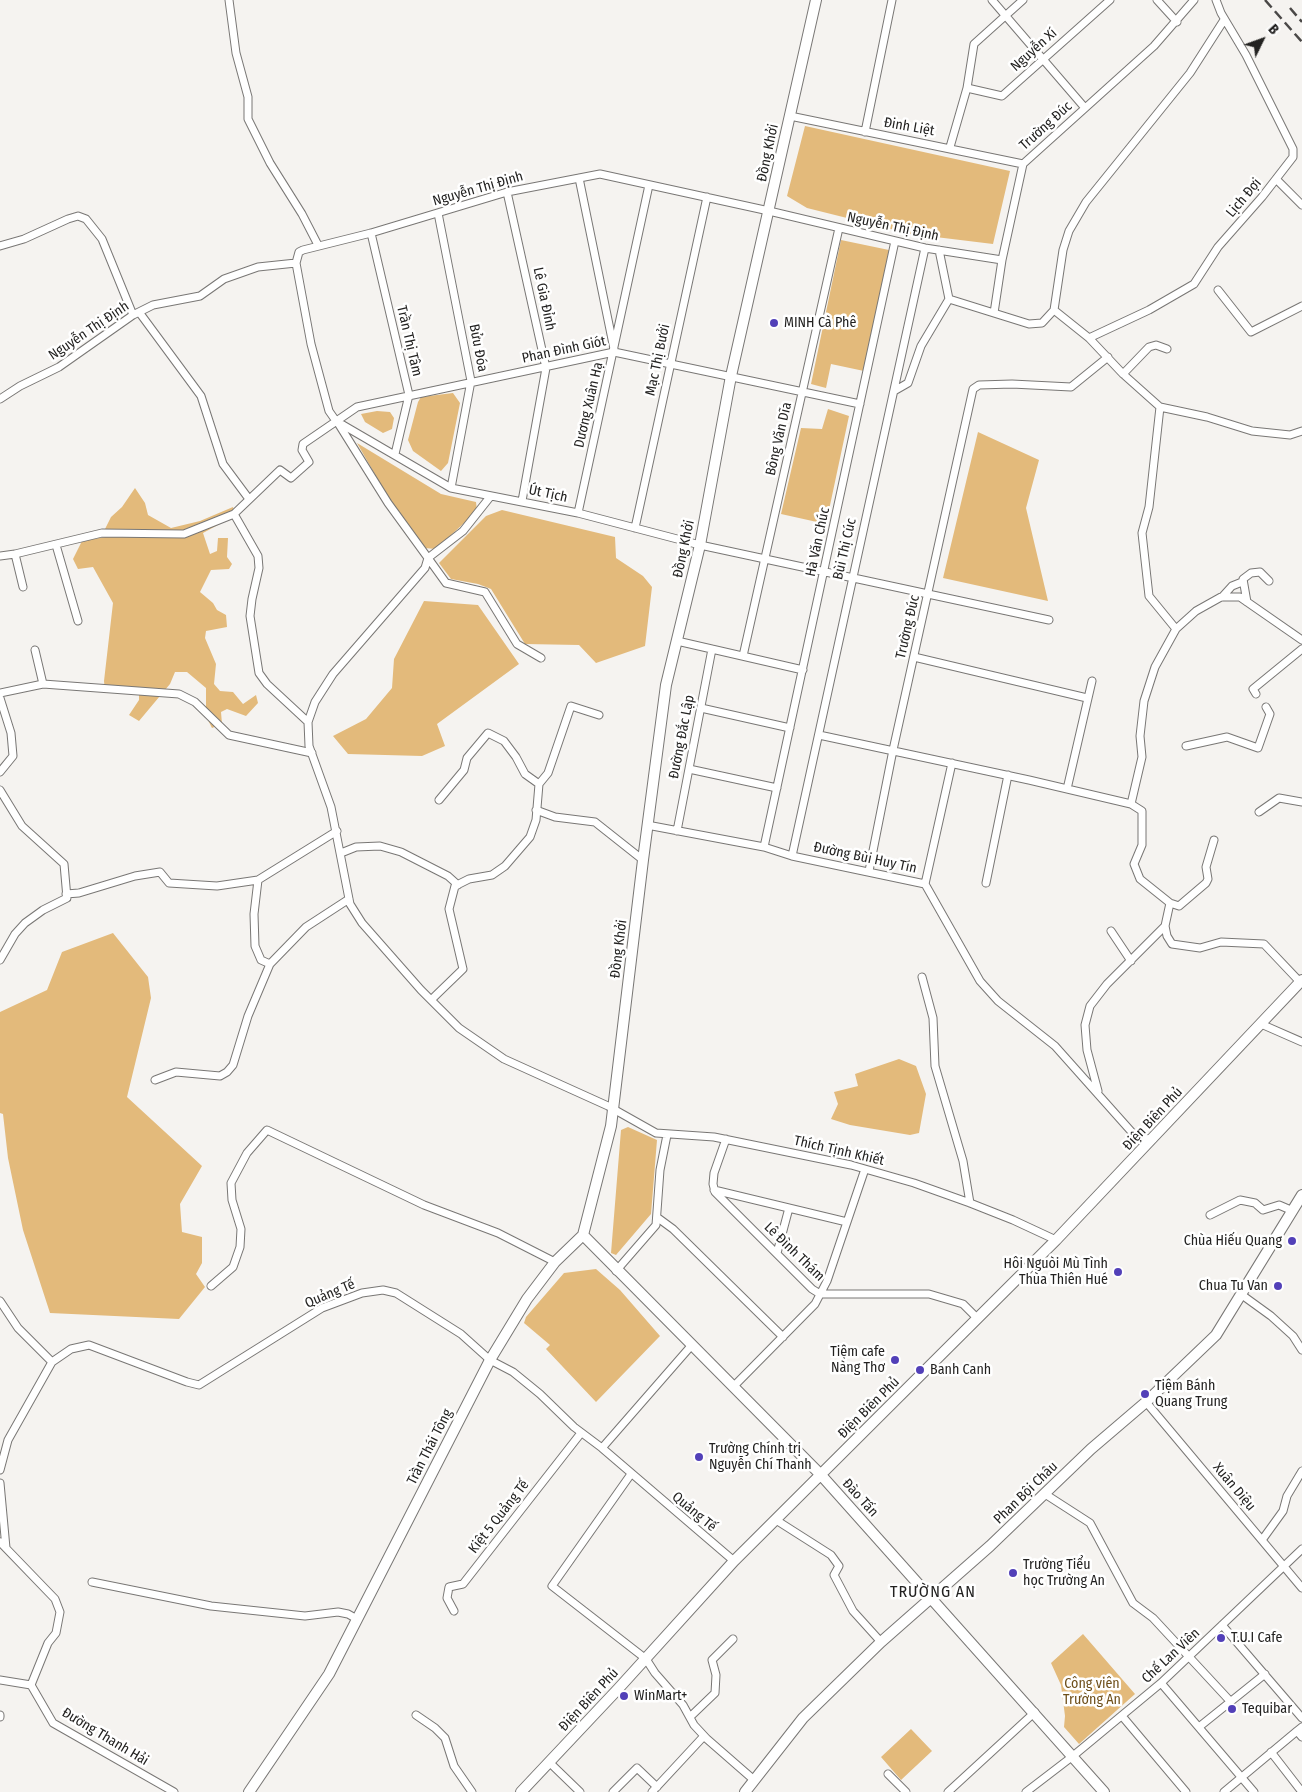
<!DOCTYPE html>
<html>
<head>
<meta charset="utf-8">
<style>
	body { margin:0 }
	#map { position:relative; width:1302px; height:1792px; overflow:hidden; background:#f5f3f0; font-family:"Fira Sans Condensed",sans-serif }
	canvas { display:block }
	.north { position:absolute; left:1237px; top:15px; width:50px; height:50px; -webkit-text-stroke:4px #fff; paint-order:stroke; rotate:48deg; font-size:14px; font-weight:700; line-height:20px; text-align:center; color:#232221 }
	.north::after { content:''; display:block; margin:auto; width:18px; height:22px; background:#232221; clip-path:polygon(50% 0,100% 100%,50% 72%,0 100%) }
</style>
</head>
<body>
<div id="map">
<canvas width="1302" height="1792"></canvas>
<div class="north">B</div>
</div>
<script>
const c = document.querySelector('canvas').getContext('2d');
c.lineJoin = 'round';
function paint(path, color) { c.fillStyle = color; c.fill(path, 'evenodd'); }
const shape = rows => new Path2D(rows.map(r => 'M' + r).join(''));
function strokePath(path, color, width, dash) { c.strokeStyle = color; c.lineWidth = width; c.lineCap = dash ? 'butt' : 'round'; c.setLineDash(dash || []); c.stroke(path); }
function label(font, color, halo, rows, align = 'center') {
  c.font = font + ' "Fira Sans Condensed",sans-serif'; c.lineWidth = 5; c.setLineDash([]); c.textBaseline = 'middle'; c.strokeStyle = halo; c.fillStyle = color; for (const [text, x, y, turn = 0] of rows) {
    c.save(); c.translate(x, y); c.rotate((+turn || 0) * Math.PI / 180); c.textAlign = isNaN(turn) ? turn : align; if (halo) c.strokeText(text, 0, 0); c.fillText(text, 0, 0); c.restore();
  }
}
paint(shape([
	[805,126,1010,171,993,244,911,234,807,208,787,196],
	[841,240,889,250,864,371,831,364,826,388,811,384],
	[453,393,460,403,448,463,441,471,413,451,408,440,418,402,421,397],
	[828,409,849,416,826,524,781,514,801,428,822,429],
	[377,411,390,412,394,418,392,429,383,433,365,422,361,414],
	[978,432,1039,460,1026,508,1048,601,943,578],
	[357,443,441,494,476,502,477,511,436,549,424,548,389,499],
	[135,488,145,503,148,515,171,528,200,521,233,507,235,513,229,519,203,533,210,554,217,551,218,538,228,538,227,557,232,564,229,569,211,570,200,592,213,603,217,610,226,615,227,627,206,631,205,638,216,664,214,684,220,691,233,692,243,704,256,695,258,703,246,716,227,709,221,712,222,724,212,728,206,716,206,688,187,672,175,672,170,684,139,721,129,715,139,700,139,691,105,692,104,681,113,603,93,567,78,569,73,559,82,541,111,536,105,529,111,517,122,507],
	[502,510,615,537,616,558,643,576,652,587,645,646,596,663,579,645,525,644,491,589,478,584,451,579,439,563,486,516],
	[424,601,478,605,519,664,437,724,445,746,422,756,348,754,333,736,366,719,392,688,394,659],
	[113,933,148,977,151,998,127,1097,202,1166,180,1204,182,1232,202,1237,202,1263,196,1274,205,1287,179,1319,50,1313,23,1230,8,1158,3,1114,0,1113,0,1012,47,990,62,952],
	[899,1059,916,1066,926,1094,919,1133,910,1135,850,1125,831,1119,838,1104,834,1092,858,1086,855,1074],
	[628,1127,657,1140,651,1214,616,1255,611,1253,621,1130],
	[596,1269,620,1290,660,1336,596,1402,546,1349,550,1345,524,1323,526,1317,564,1273],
	[1083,1634,1135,1694,1079,1744,1064,1727,1065,1716,1061,1685,1051,1663],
	[911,1729,932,1751,901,1780,881,1757]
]), '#e3ba7b');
const street = shape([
	[229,0,236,53,248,97,248,119,270,163,302,214,318,245],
	[992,0,1085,108],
	[1157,0,1177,22],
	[967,88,1002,96,1110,0],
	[790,116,1023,164],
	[865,132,892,0],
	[950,147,967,88,974,44,1023,0],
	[579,178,614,349],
	[1276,179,1302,205],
	[507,192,546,368,522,501],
	[438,213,471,381,451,488],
	[371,233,409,395,395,454],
	[0,246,24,239,68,219,78,216,86,219,102,239,133,315],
	[939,250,949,299,1029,324,1042,323,1054,310,1089,338,1123,374,1160,407,1207,417,1252,431,1290,435,1302,431],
	[1002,260,925,248,769,211,600,174,507,192,371,233,303,250,299,252,296,263,311,344,329,411,336,421,451,488,578,513,700,545,1049,620],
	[1218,290,1251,332,1302,306],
	[1054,310,1063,250,1069,231,1086,202,1190,73,1224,20],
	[139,312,201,396,223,464,249,499],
	[994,313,1002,260,1023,164,1154,46,1194,0],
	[1089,338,1149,310,1194,284,1218,247,1262,197,1293,157,1293,149,1246,55,1221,13,1216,0],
	[1123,374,1149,347,1156,345,1167,349],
	[894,391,908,383,921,346,949,299],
	[0,399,20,386,59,367,133,315,153,305,200,296,224,279,258,267,296,263],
	[1160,407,1149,507,1142,533,1149,596,1176,629,1196,611,1221,597,1240,597,1302,640],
	[338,423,388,503,428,558,425,568,333,674,315,702,308,722,309,746,331,807,350,904,362,923,421,990,459,1028,504,1059,608,1106,656,1133,714,1137,851,1165,914,1183,970,1203,1013,1220,1056,1240],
	[490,497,463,531,428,558,446,583,485,592,517,644,541,658],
	[578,513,649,185],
	[234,514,258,556,259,568,252,599,250,616,259,673,267,684,308,722],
	[635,528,707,197],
	[56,545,78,621],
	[15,554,102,533,184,534,234,514,280,470,291,478,309,462,302,450,303,444,357,407,614,352,860,404],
	[0,556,15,554,23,587],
	[1222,597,1232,586,1242,582],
	[1247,602,1243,579,1251,573,1260,572,1269,581],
	[677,641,803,670],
	[35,650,43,684],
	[743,656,839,228],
	[914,657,1087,698],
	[0,693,43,684,179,694,195,702,229,735,312,753],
	[1256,694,1253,689,1302,649],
	[0,698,11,733,13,756,0,772],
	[701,708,790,728],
	[819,735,1029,780,1131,804,1142,811,1142,845,1134,864,1140,879,1170,903,1165,926,1167,936,1172,944,1200,948,1221,942,1264,944,1300,982],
	[1186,746,1227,737,1258,748,1270,714,1266,707],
	[689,769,777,788],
	[1067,789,1092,681],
	[0,790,22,826,64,864,67,898,43,910,25,923,15,934,0,960],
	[439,800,464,770,467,758,488,733,504,741,516,757,525,774,539,784],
	[1131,804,1142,757,1140,736,1144,701,1155,667,1176,629],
	[536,810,555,817,595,822,643,860],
	[1259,812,1279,798,1302,802],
	[647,825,764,847,792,856,925,884,980,981,998,1001,1055,1046,1137,1138,1153,1139],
	[677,831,712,649],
	[764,847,895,241],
	[341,853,356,847,380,846,401,852,448,876,458,885],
	[792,856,925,248],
	[869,871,893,750,973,389,979,385,1012,384,1071,387,1108,357],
	[258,880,254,914,255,946,261,960,270,964],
	[986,883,1008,775],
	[925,884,952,763],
	[66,894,79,893,135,876,160,872,169,883,217,886,258,880,337,831],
	[1170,903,1179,906,1206,883,1208,879,1206,867,1214,840],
	[1111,931,1131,961],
	[922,977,933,1018,935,1066,963,1161,970,1203],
	[431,1000,463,969,449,909,455,886,469,879,492,875,505,866,530,837,536,820,539,784,548,773,571,706,599,715],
	[1261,1024,1302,1042],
	[155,1080,176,1072,220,1076,227,1072,233,1065,248,1016,270,964,306,927,349,899],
	[1098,1091,1087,1050,1085,1025,1090,1006,1107,984,1165,926],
	[726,1139,714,1173,713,1184,715,1192,812,1289,820,1294,929,1294,963,1304,978,1319],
	[714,1190,847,1222],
	[1210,1215,1240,1200,1255,1203,1263,1210,1279,1205,1293,1211],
	[658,1218,673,1229,783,1337],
	[777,1253,789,1208],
	[616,1271,656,1225,660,1170,667,1135],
	[211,1286,233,1267,240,1247,241,1229,232,1200,231,1183,247,1153,267,1130,424,1205,498,1233,555,1262],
	[1242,1295,1271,1316,1293,1336,1302,1350],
	[0,1301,18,1328,52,1362],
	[733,1387,815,1304,827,1281,865,1169],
	[1146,1402,1302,1588],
	[602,1448,691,1346],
	[0,1470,8,1440,52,1362,71,1349,89,1345,187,1382,199,1385,322,1308,362,1293,383,1290,396,1293,461,1334,490,1360,513,1372,540,1394,574,1427,602,1448,734,1561],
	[631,1474,552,1586,646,1659,655,1673,683,1705,694,1725,707,1739,754,1780],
	[0,1483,6,1548],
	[1045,1494,1090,1523,1133,1603,1153,1618,1230,1701],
	[776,1520,831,1555,839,1566,834,1575,853,1611,881,1642],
	[1262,1540,1283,1511,1287,1496,1302,1471],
	[0,1542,55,1599,60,1612,56,1633,48,1643,31,1685],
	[92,1582,211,1606,305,1616,338,1612,348,1614,357,1619],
	[454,1611,447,1598,449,1587,463,1584,581,1433],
	[1222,1625,1302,1718],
	[0,1680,31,1685],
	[1161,1683,1254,1792],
	[31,1685,53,1723,174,1792],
	[0,1715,0,1717],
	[416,1715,435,1728,445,1738,454,1766,472,1792],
	[1122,1716,1186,1792],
	[690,1717,715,1693,716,1675,712,1660,733,1639],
	[1199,1727,1265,1674],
	[1302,1727,1297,1731,1302,1737],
	[1271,1752,1302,1792],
	[549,1762,580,1792],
	[888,1774,906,1792],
	[613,1792,637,1768,657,1787],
	[652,1792,704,1736],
	[948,1792,1035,1712],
	[1026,1792,1073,1756,1161,1683,1302,1549],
	[1224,1792,1297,1731]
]);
const secondary = shape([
	[583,1235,821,1475,1104,1792],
	[249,1792,329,1674,490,1360,527,1299,555,1262,583,1235,611,1126,643,860,666,685,700,545,731,376,816,0],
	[521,1792,618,1689,734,1561,1056,1240,1302,980],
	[745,1792,803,1718,881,1642,990,1546,1091,1449,1146,1402,1216,1335,1302,1195]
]);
strokePath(street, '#797775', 9);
strokePath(secondary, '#797775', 12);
strokePath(street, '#fff', 7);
strokePath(secondary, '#fff', 10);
strokePath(shape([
	[1265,0,1302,42],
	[1290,8,1302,22]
]), '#4a4847', 2.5, [10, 5]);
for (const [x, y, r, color] of [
	[774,323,5,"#5240b8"],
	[1292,1241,5,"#5240b8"],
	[1118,1272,5,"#5240b8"],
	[1278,1286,5,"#5240b8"],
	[895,1360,5,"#5240b8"],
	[920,1370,5,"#5240b8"],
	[1145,1394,5,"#5240b8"],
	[699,1457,5,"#5240b8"],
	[1013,1573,5,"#5240b8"],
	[1221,1638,5,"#5240b8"],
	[624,1696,5,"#5240b8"],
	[1232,1709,5,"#5240b8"]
]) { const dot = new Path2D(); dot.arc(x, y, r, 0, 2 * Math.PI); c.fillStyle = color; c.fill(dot); strokePath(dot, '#fff', 2); }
label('14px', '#232221', '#fff', [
	["Nguyễn Xí",1034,50,-42],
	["Trường Đúc",1046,126,-42],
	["Đinh Liệt",909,127,10],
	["Đồng Khởi",768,153,-78],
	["Nguyễn Thị Định",478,189,-16],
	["Lịch Đợi",1244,198,-50],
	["Nguyễn Thị Định",893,227,12],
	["Lê Gia Đỉnh",544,299,78],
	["Nguyễn Thị Định",89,331,-34],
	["Trần Thị Tâm",409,341,77],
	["Bửu Đóa",478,348,79],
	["Phan Đình Giót",564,350,-12],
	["Mạc Thị Bưởi",658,360,-78],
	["Dương Xuân Hạ",589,405,-77],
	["Bông Văn Dĩa",779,439,-77],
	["Út Tịch",548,494,12],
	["Hà Văn Chúc",818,542,-78],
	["Đồng Khởi",684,549,-78],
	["Bùi Thị Cúc",845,549,-77],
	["Trường Đúc",908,627,-77],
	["Đường Đắc Lập",682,737,-79],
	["Đường Bùi Huy Tín",865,858,12],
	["Đồng Khởi",619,949,-83],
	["Điện Biên Phủ",1153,1119,-47],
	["Thích Tịnh Khiết",839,1151,13],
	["Lê Đình Thám",794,1252,44],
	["Quảng Tế",330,1294,-23],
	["Điện Biên Phủ",869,1408,-45],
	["Trần Thái Tông",430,1447,-63],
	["Xuân Diệu",1234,1487,50],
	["Phan Bội Châu",1026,1493,-44],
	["Đào Tấn",860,1498,48],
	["Quảng Tế",694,1512,40],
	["Kiệt 5 Quảng Tế",499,1517,-52],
	["Chế Lan Viên",1171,1656,-43],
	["Điện Biên Phủ",589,1700,-47],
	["Đường Thanh Hải",105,1737,31]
]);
label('14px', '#232221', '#fff', [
	["MINH Cà Phê",784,323],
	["Chùa Hiếu Quang",1282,1241,"right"],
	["Hôi Nguòi Mù Tình",1108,1264,"right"],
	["Thùa Thiên Hué",1108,1280,"right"],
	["Chua Tu Van",1268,1286,"right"],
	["Tiệm cafe",885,1352,"right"],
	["Nàng Thơ",885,1368,"right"],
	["Banh Canh",930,1370],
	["Tiệm Bánh",1155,1386],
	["Quang Trung",1155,1402],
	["Trường Chính trị",709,1449],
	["Nguyễn Chí Thanh",709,1465],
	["Trường Tiểu",1023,1565],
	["học Trường An",1023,1581],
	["T.U.I Cafe",1231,1638],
	["WinMart+",634,1696],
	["Tequibar",1242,1709]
], 'left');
label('14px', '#6e4f1a', '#fff', [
	["Công viên",1092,1684],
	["Trường An",1092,1700]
]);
c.letterSpacing = '1px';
label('16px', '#232221', '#fff', [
	["TRƯỜNG AN",933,1593]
]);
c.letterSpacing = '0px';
</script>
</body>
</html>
